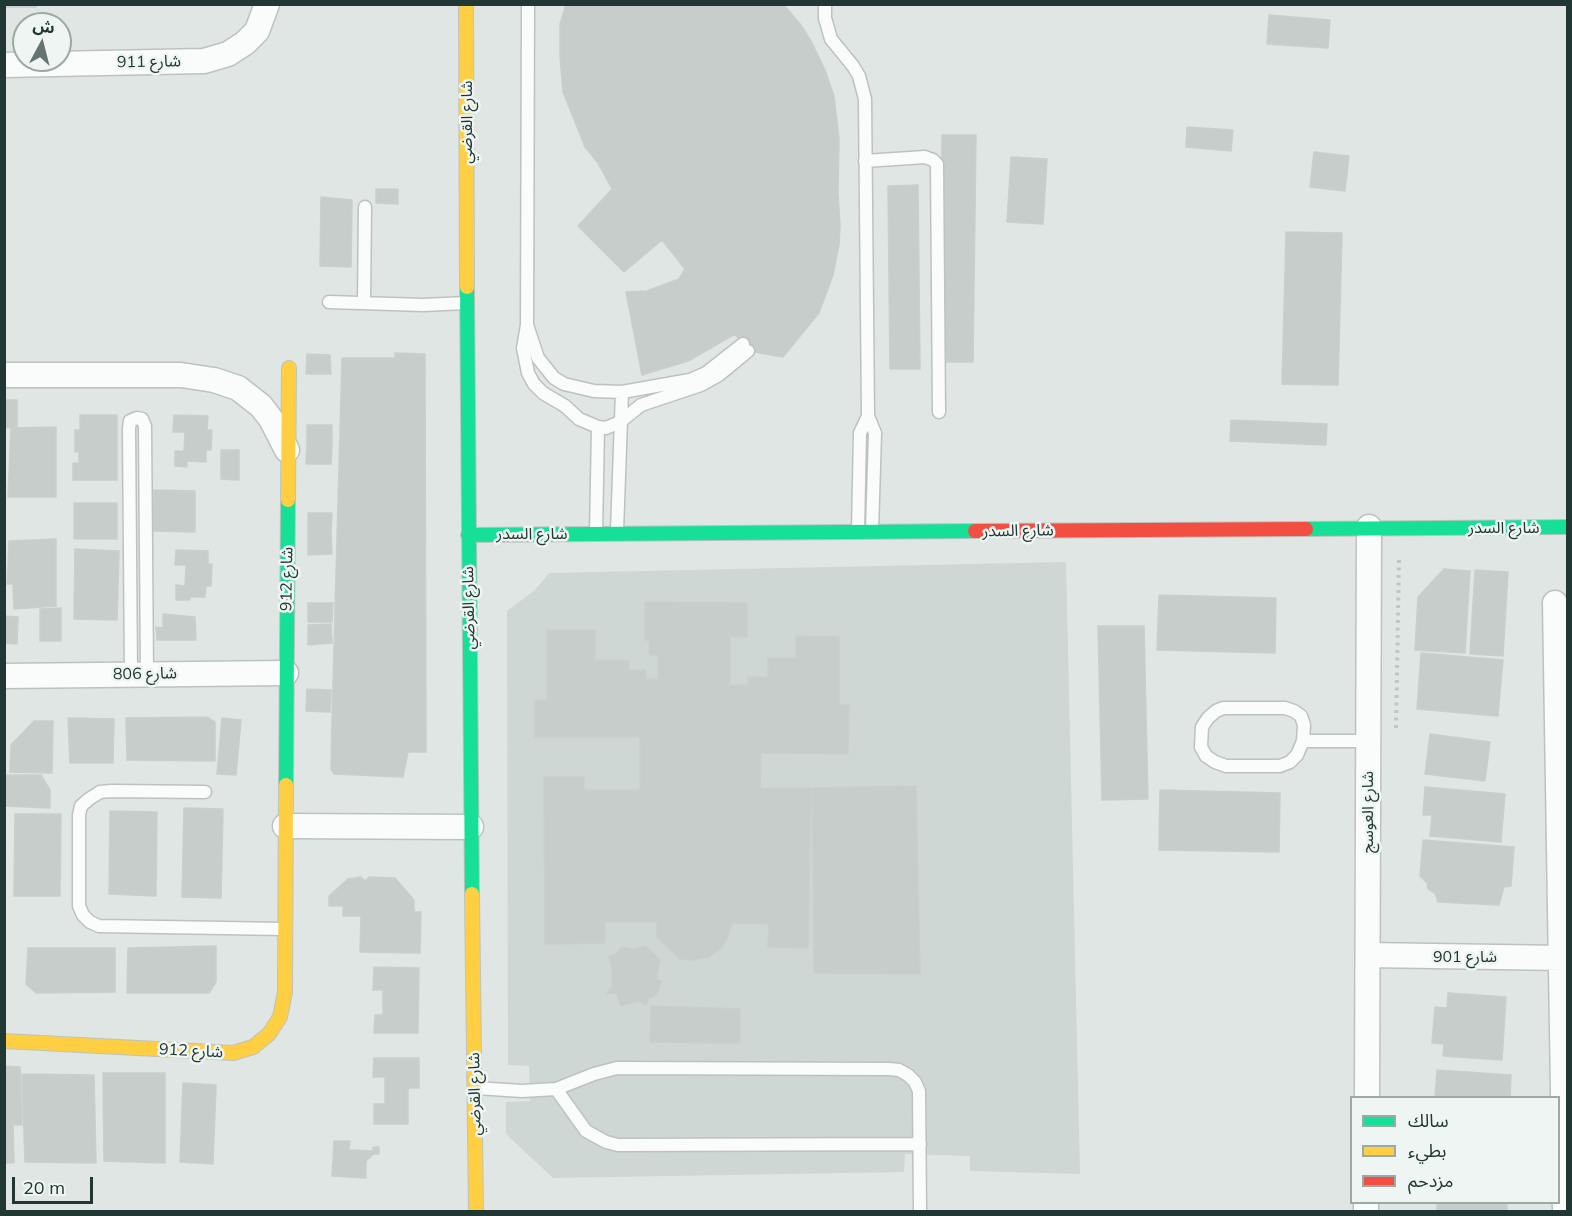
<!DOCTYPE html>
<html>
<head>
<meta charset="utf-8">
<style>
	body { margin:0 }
	#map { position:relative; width:1572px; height:1216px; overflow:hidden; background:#e0e6e4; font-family:Mulish,"Noto Sans Arabic",sans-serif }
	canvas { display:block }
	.frame { position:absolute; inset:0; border:6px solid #203733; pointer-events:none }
	.legend { position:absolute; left:1350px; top:1096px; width:210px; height:108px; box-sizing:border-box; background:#eef5f2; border:2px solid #9ca9a6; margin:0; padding:8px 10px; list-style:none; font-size:18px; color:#203733 }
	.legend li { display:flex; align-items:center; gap:12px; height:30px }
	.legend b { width:30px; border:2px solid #9ca9a6 }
	.north { position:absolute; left:12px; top:12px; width:60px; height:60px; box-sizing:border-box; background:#eef5f2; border:2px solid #9ca9a6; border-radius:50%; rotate:7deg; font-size:16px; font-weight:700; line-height:24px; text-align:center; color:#203733 }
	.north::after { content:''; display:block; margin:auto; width:21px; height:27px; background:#637471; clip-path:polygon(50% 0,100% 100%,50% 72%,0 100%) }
	.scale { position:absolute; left:12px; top:1177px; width:81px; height:27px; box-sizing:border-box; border:3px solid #203733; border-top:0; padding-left:8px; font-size:18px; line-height:21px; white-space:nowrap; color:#203733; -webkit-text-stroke:4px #eef5f2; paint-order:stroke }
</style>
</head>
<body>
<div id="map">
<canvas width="1572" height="1216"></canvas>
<div class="frame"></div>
<ul class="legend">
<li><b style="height:8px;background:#16e098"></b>سالك</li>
<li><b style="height:8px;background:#ffcf43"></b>بطيء</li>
<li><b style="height:8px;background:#f24e42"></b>مزدحم</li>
</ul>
<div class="north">ش</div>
<div class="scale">20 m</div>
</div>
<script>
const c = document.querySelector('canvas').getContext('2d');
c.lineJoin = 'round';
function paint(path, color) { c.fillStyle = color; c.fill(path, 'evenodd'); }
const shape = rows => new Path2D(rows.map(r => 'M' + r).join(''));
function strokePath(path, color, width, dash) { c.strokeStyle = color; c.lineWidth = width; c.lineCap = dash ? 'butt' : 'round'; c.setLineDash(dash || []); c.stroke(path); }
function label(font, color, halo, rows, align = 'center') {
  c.font = font + ' Mulish,"Noto Sans Arabic",sans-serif'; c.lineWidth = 5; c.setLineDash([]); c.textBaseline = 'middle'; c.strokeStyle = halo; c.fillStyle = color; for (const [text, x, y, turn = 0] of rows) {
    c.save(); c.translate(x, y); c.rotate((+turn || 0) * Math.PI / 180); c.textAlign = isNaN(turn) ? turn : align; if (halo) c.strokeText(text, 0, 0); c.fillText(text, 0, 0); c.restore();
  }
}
paint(shape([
	[1066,562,1080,1174,970,1171,970,1156,905,1154,904,1172,553,1178,506,1134,506,1102,530,1101,529,1066,508,1065,507,611,535,590,549,573]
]), '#ced7d4');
const building = shape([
	[4,4,36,4,36,7,4,7,4,4],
	[566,4,783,4,801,25,812,43,825,70,834,96,839,139,838,193,840,225,839,245,833,275,819,313,783,357,748,351,735,334,688,361,642,375,626,292,647,291,679,279,685,269,662,240,624,272,578,226,612,189,598,163,585,147,563,92,560,56,560,24,566,4],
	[1269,15,1330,20,1328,48,1267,44,1269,15],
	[1187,127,1233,130,1231,151,1186,147,1187,127],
	[942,135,976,135,973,362,940,362,942,135],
	[1314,152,1349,156,1345,191,1310,187,1314,152],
	[1011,157,1047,159,1043,224,1007,222,1011,157],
	[918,185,920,369,890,369,888,186,918,185],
	[376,189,398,189,398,204,376,203,376,189],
	[321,197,352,200,351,267,320,266,321,197],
	[1286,232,1342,233,1338,385,1282,384,1286,232],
	[395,353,425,354,426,752,408,752,403,777,334,774,331,769,332,720,342,358,395,358,395,353],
	[307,354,330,355,331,374,306,374,307,354],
	[4,400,17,400,17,427,4,428,4,400],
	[80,415,117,415,117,480,73,480,73,463,79,463,79,452,75,452,75,430,80,430,80,415],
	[174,415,208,416,207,430,212,430,211,450,206,450,206,462,187,461,187,467,175,466,175,451,184,451,185,432,173,432,174,415],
	[1231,420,1327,424,1326,445,1230,441,1231,420],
	[307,425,332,425,332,445,307,444,307,425],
	[56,427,56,497,8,497,11,428,56,427],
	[307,444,332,445,331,464,306,464,307,444],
	[221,450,239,450,239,480,221,479,221,450],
	[154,490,195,491,195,532,153,531,154,490],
	[74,503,117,503,117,539,74,539,74,503],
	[308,513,332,513,331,533,308,534,308,513],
	[331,533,332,554,308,555,308,534,331,533],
	[56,539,56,606,14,609,13,584,7,584,9,541,56,539],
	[75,549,119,551,117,620,74,619,75,549],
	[176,550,208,551,208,564,212,564,211,586,206,586,205,597,190,597,190,600,176,600,176,585,185,586,186,565,175,565,176,550],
	[1444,569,1470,571,1465,653,1415,650,1418,597,1444,569],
	[1475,570,1508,572,1503,656,1470,654,1475,570],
	[1159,595,1276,598,1275,653,1157,650,1159,595],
	[645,602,747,603,747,637,730,637,730,685,748,685,748,677,768,677,768,658,796,658,796,636,839,637,839,705,849,705,848,754,761,753,760,788,811,788,808,948,768,947,769,924,732,923,728,936,721,948,709,957,694,960,680,959,657,937,657,922,605,922,605,943,545,944,544,777,584,777,584,790,640,790,640,737,535,737,535,700,547,700,547,630,595,630,595,660,629,660,629,670,646,670,646,679,658,679,658,655,650,655,649,640,645,640,645,602],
	[308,603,333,603,332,622,308,622,308,603],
	[61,608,61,641,40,641,40,609,61,608],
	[163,614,195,617,196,640,157,640,156,627,163,628,163,614],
	[4,616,18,617,17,644,4,643,4,616],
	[331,624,332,643,308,645,308,625,331,624],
	[1098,626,1144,626,1148,799,1102,800,1098,626],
	[1421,653,1503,660,1498,716,1417,709,1421,653],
	[307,689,331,690,330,712,306,711,307,689],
	[207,717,215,722,215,761,127,760,126,718,207,717],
	[68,718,114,719,113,763,70,763,68,718],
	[222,718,241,720,236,775,217,774,222,718],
	[34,721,53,721,52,773,10,772,11,745,34,721],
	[1430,734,1490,742,1485,781,1425,774,1430,734],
	[4,775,41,775,50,790,50,808,4,806,4,775],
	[916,786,920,974,814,973,812,788,916,786],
	[1425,787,1505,794,1501,842,1430,836,1432,815,1423,815,1425,787],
	[1160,790,1280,793,1279,852,1159,850,1160,790],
	[184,808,223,809,221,898,182,897,184,808],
	[110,811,157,812,156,896,109,894,110,811],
	[15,814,61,814,60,896,14,896,15,814],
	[1423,840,1514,847,1511,886,1504,887,1499,905,1438,902,1435,893,1428,889,1427,883,1420,876,1423,840],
	[361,877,365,881,369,877,395,878,414,900,414,912,421,912,420,953,360,952,361,916,343,916,343,906,329,906,329,896,348,879,361,877],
	[216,946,216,982,209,993,127,993,128,948,216,946],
	[646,946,660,960,656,979,661,981,659,988,657,994,649,998,646,1005,638,1001,621,1006,617,994,607,993,612,986,612,969,609,956,616,954,622,947,635,949,646,946],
	[28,948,115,948,115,992,36,993,26,984,28,948],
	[374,967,419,968,418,1033,374,1033,375,1015,383,1015,383,990,373,990,374,967],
	[1448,993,1506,997,1502,1060,1443,1056,1444,1044,1432,1043,1435,1007,1447,1008,1448,993],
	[651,1006,740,1009,740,1043,650,1042,651,1006],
	[374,1058,419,1058,419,1088,408,1088,408,1124,374,1124,374,1104,385,1104,385,1077,373,1077,374,1058],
	[4,1066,20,1067,22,1125,13,1125,14,1163,4,1163,4,1066],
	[1437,1070,1511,1075,1510,1098,1435,1098,1437,1070],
	[103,1073,165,1073,165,1163,104,1161,103,1073],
	[22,1074,94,1075,96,1163,25,1162,22,1074],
	[183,1083,216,1085,213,1164,180,1162,183,1083],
	[334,1141,350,1141,349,1150,373,1151,373,1147,379,1147,379,1154,374,1154,366,1161,366,1178,332,1176,334,1141],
	[1437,1202,1507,1202,1507,1212,1437,1212,1437,1202]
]);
paint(building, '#c7cdcb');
strokePath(building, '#c9cfcd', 1.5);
const lane = shape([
	[528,4,527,325,523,348,528,373,534,384,543,393,565,406,579,419,598,427,606,428,620,422,641,405,701,385,719,375,748,351],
	[825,4,825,18,831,39,853,66,859,76,865,99,868,416,875,433,872,531],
	[865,161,925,157,933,160,937,164,939,412],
	[329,302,423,305,466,303],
	[364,303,365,207],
	[527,325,538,358,554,378,564,384,594,391,622,392,690,380,706,373,743,344],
	[858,530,860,433,868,416],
	[617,531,622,392],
	[596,534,598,427],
	[131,675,129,429,130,421,137,418,142,419,145,426,147,674],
	[1303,741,1297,755,1290,762,1280,766,1226,766,1215,762,1206,756,1201,747,1202,727,1208,718,1216,711,1223,708,1285,708,1294,711,1301,716,1304,725,1303,741,1368,741],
	[205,792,111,791,100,792,89,799,81,806,79,815,79,906,83,915,90,922,99,926,284,929],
	[476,1088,522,1091,556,1089,594,1074,617,1068,889,1069,899,1070,908,1075,915,1082,919,1091,920,1212],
	[556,1089,586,1131,606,1142,618,1145,920,1144]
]);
const street = shape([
	[4,65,204,61,228,54,245,43,257,31,267,4],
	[4,375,181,375,214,380,238,388,261,406,271,419,287,450],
	[1555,603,1565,1212],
	[4,676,286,673],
	[285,826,471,827],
	[1368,955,1562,958],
	[1367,1098,1369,527],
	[1366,1212,1366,1202]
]);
const fast = shape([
	[467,287,472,894],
	[1306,529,1568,527],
	[468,535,975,531],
	[286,785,288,500]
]);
const slow = shape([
	[466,4,467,287],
	[288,500,289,368],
	[472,894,476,1212],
	[4,1041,233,1053,253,1047,269,1034,280,1017,285,992,286,785]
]);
const jam = shape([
	[975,531,1306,529]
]);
strokePath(lane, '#bdc2c1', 15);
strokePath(street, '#bdc2c1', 27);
strokePath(fast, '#bdc3c1', 16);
strokePath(slow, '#bdc3c1', 16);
strokePath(jam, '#bdc3c1', 16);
strokePath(shape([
	[1396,728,1399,558]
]), '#bfc6c5', 4, [3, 4.5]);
strokePath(lane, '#fafbfb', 12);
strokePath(street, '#fafbfb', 24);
strokePath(fast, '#16e098', 14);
strokePath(slow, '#ffcf43', 14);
strokePath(jam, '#f24e42', 14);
label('16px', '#203733', '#eef5f2', [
	["شارع 911",149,62,-1],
	["شارع القرضي",467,122,-90],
	["شارع السدر",1504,528],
	["شارع السدر",1018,531,-1],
	["شارع السدر",532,534],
	["شارع 912",287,579,-89],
	["شارع القرضي",469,608,-91],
	["شارع 806",145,674,-1],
	["شارع العوسج",1368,812,-90],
	["شارع 901",1465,957],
	["شارع 912",191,1051,3],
	["شارع القرضي",475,1094,-91]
]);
</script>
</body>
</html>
